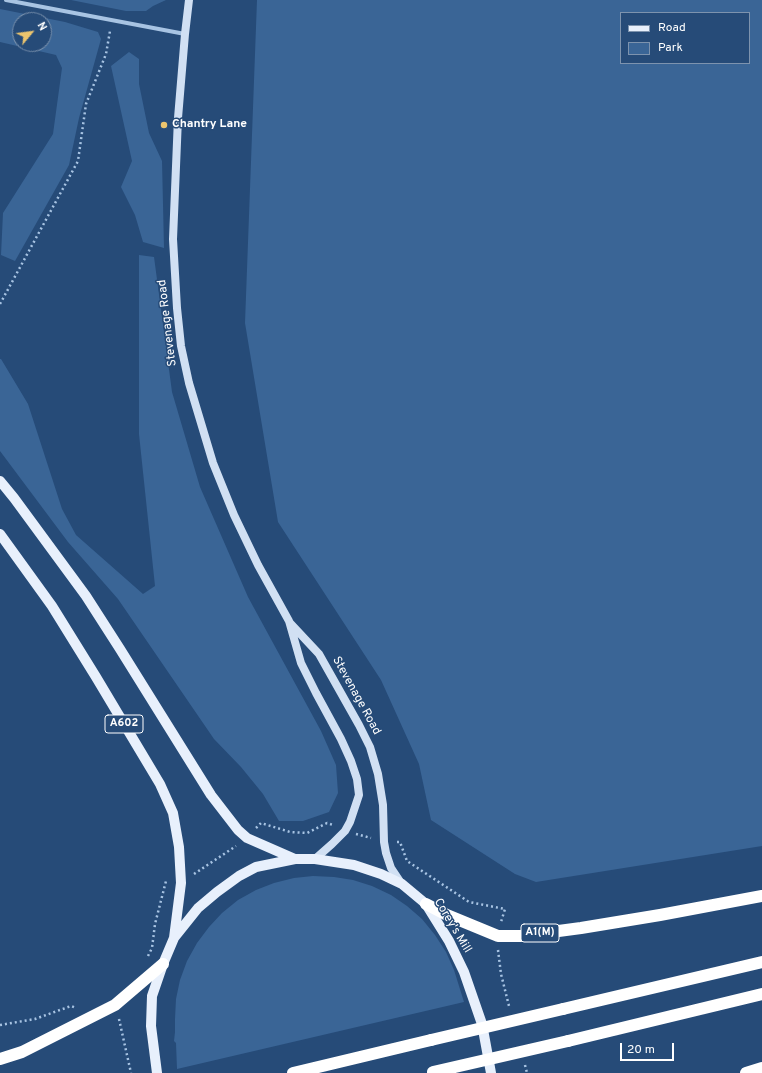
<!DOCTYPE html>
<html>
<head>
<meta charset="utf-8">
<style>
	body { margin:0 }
	#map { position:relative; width:762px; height:1073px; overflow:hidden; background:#264b78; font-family:Overpass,sans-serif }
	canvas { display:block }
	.legend { position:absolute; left:620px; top:12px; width:130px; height:52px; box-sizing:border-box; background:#264b78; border:1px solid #7d93ae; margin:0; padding:5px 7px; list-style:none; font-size:12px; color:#fff }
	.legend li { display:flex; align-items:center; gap:8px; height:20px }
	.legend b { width:20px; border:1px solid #7d93ae }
	.north { position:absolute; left:12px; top:12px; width:40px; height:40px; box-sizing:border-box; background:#264b78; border:1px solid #7d93ae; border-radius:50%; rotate:61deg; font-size:11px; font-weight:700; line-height:16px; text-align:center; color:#fff }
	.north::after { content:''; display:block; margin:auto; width:14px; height:18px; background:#ecc56e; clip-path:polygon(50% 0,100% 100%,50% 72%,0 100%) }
	.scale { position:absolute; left:620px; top:1043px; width:54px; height:18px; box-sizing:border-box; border:2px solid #fff; border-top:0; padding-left:5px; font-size:12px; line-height:14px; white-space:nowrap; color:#fff; -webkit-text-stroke:3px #264b78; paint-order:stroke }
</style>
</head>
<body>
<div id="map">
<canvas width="762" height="1073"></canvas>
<ul class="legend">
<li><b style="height:5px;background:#e8f0fc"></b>Road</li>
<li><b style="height:11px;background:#3a6596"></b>Park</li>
</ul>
<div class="north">N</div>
<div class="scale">20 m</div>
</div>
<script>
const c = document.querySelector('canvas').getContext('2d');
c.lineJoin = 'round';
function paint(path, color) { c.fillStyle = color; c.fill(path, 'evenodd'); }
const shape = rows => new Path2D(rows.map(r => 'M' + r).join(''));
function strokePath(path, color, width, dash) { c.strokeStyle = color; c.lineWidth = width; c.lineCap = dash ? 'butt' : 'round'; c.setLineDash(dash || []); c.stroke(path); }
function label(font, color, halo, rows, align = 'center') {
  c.font = font + ' Overpass,sans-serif'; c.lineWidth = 3; c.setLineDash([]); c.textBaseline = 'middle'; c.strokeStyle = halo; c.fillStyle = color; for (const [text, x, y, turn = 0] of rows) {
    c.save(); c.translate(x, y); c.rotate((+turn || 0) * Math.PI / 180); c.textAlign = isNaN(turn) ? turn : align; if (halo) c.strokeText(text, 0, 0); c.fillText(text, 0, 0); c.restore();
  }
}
paint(shape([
	[71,0,166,0,153,6,146,11,126,11],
	[257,0,762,0,762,846,536,882,515,874,431,820,419,764,381,680,278,522,245,323],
	[621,13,749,13,749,63,621,63],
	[0,9,65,22,98,32,101,39,79,118,69,165,15,261,1,255,3,213,53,134,62,68,56,55,0,42],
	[20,20,44,20,44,44,20,44],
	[129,52,139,59,139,84,149,133,162,161,164,248,143,242,135,215,121,187,132,161,111,66],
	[139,255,154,257,172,392,200,487,248,597,321,731,336,765,338,793,329,812,303,821,279,821,263,794,241,767,214,739,118,599,68,542,0,451,0,359,1,359,28,404,62,509,76,535,143,594,155,586,139,434],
	[313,876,334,877,353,880,372,886,391,895,407,906,422,919,435,935,446,952,454,970,464,1002,177,1069,176,1043,174,1041,175,1032,175,1019,176,999,180,980,187,961,197,943,209,927,222,913,238,900,256,890,274,883,294,878]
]), '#3a6596');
strokePath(shape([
	[0,304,78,161,86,104,106,54,110,31],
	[256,828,261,823,290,832,307,833,327,823,333,825],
	[356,834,371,838],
	[397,842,400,842,407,861,469,902,505,909,501,922],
	[194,874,236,846],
	[498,950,501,974,509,1006],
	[148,956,152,948,155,924,166,881],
	[119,1019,131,1073],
	[0,1025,35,1019,71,1006,76,1008],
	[525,1065,527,1073]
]), '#a8c4e3', 2.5, [2, 3]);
strokePath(shape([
	[6,0,185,34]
]), '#a8c4e3', 4);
strokePath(shape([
	[189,0,185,34,178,118,173,239,177,308,181,346,189,383,213,463,234,515,258,565,289,621,301,663,316,693,341,739,351,761,357,779,359,795,350,822,345,831,332,844,315,859],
	[290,623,319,654,359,725,370,747,378,774,383,805,384,842,386,853,391,868,401,883]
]), '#d1e0f3', 8);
strokePath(shape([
	[0,481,14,498,86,596,120,649,211,795,238,830,247,838,295,859],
	[0,534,52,606,96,677,160,784,173,813,179,847,181,883,174,938],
	[157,1073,151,1026,152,996,163,964,174,938,198,908,217,892,239,876,256,867,295,859,315,859,354,865,381,874,402,884,426,904,449,941,464,972,482,1024,491,1073]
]), '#e8f0fc', 10);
strokePath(shape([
	[426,904,447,915,498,936,521,936,581,928,660,915,762,896],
	[563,1009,762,962],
	[568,1041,762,994],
	[0,1059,22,1052,115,1005,163,964],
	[293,1073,431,1040],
	[746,1073,762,1068]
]), '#fff', 12);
strokePath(shape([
	[431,1040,563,1009],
	[433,1072,568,1041]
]), '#fff', 12);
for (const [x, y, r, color] of [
	[164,125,4,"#ecc56e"]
]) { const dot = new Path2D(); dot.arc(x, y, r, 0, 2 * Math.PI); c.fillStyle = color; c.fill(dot); strokePath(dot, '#264b78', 1.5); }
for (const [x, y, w] of [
	[124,724,38],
	[540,933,38]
]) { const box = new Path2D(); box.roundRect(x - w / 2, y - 9, w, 18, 3); c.fillStyle = '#264b78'; c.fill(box); strokePath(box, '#fff', 1); }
label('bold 11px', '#fff', null, [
	["A602",124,724],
	["A1(M)",540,933]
]);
label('bold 12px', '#fff', '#264b78', [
	["Chantry Lane",172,125]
], 'left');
label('12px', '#fff', '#264b78', [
	["Stevenage Road",168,323,-97],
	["Stevenage Road",356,696,61],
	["Corey's Mill",452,926,59]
]);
</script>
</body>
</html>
